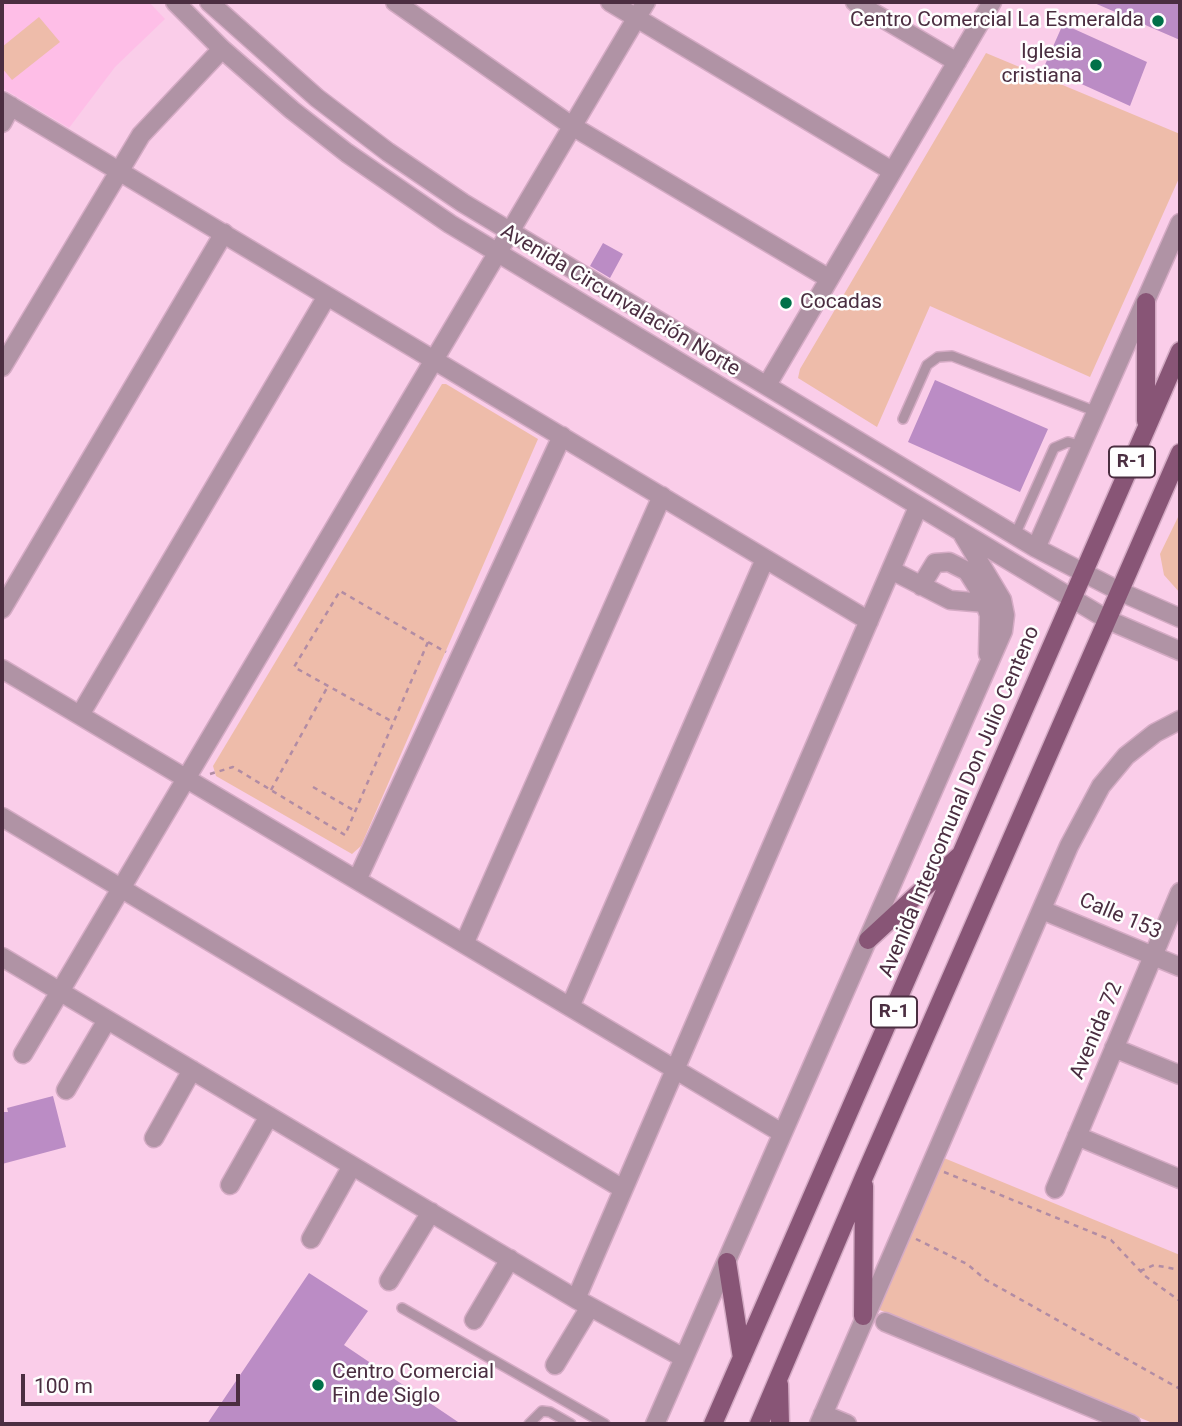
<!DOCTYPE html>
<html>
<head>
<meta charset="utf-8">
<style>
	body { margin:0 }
	#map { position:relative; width:1182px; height:1426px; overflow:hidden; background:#facde9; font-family:Roboto,sans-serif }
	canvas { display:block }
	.frame { position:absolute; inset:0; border:4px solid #4b2e41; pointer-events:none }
	.scale { position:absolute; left:21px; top:1374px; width:219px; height:32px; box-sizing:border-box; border:4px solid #4b2e41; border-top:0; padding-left:9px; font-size:21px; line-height:24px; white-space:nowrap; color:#4b2e41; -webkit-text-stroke:5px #fefefe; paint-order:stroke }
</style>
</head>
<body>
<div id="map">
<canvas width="1182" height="1426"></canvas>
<div class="frame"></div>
<div class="scale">100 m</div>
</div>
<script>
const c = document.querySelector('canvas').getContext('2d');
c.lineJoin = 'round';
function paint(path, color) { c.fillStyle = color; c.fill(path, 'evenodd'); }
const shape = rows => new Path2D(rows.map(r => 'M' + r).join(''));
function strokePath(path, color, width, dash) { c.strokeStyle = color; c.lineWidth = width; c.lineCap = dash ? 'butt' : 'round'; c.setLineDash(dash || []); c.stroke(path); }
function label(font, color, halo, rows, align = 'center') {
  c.font = font + ' Roboto,sans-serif'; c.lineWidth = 5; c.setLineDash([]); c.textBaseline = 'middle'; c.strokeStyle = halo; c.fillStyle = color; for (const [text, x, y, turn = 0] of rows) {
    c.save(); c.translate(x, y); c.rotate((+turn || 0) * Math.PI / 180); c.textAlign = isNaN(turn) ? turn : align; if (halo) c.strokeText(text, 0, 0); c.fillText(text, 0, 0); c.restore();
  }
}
paint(shape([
	[2,2,149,2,165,19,115,67,69,128,2,88]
]), '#febee7');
paint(shape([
	[39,17,60,42,12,80,2,68,2,47],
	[986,53,1180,134,1180,176,1090,377,930,306,877,427,798,378,800,369],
	[442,384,446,384,538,439,361,846,352,854,216,776,213,766],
	[1180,513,1180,593,1164,575,1160,554],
	[939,1156,1180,1255,1180,1424,1155,1424,875,1308]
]), '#eebcaa');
paint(shape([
	[1092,2,1180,2,1180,40],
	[1063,24,1147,62,1130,106,1044,67],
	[603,243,623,254,610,278,590,266],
	[935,380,1048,429,1020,492,908,442],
	[53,1096,66,1147,2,1164,2,1112,8,1112,7,1108],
	[309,1273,368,1311,344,1345,461,1424,207,1424]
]), '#bb8cc5');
const service = shape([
	[903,419,927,365,938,357,952,356,1097,412],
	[1015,535,1054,448,1068,442,1082,446],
	[402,1308,605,1424],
	[529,1424,542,1411,550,1412,571,1424]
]);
const minor = shape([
	[175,2,222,49,292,110,347,153,450,224,1108,620,1180,651],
	[209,2,317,98,388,152,463,203,1036,548,1121,592,1180,618],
	[395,2,572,126,828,278],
	[610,2,892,171],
	[855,2,957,62],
	[2,101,869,621],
	[2,123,11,106],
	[2,367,141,135,222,49],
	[767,385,992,2],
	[1036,548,1180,223],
	[891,570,950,600,985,603],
	[921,586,935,563,949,562,967,571,981,593,989,615,988,654],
	[2,609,224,233],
	[2,669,782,1133],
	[80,715,327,296],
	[2,817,623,1189],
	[357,880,562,436],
	[1042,910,1180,967],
	[464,944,662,496],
	[2,957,576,1299,684,1358],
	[570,1007,765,559],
	[1114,1048,1180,1075],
	[23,1054,646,2],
	[66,1090,107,1020],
	[1077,1136,1180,1179],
	[154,1138,192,1070],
	[230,1185,269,1116],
	[1055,1189,1180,892],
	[311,1239,352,1166],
	[389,1281,431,1212],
	[576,1299,918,507],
	[474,1320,510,1259],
	[885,1322,1131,1424],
	[555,1365,590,1307],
	[823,1414,847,1424],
	[655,1424,1003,631,1005,615,1002,600,963,535],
	[819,1424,1069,846,1101,786,1126,756,1155,733,1180,720]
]);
const primary = shape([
	[1146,421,1146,302],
	[868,940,959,856],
	[727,1262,742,1358],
	[863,1316,864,1186],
	[779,1384,780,1424],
	[713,1424,1180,351],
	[759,1424,864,1177,1180,453]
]);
strokePath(service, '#d4aac4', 12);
strokePath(minor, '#d4aac4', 21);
strokePath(primary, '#d4aac4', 21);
strokePath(shape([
	[428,642,446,652],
	[210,774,233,767,345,835,428,642,340,591,294,667,393,722],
	[313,787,355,811],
	[271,790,328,686],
	[944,1172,1111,1240,1145,1276,1180,1301],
	[916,1239,967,1264,986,1280,1180,1389],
	[1140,1271,1154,1265,1180,1270]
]), '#b28ca4', 2.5, [5, 5]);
strokePath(service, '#b093a5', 9);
strokePath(minor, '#b093a5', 18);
strokePath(primary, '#885576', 18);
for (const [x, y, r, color] of [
	[1158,21,7,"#007049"],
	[1096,65,7,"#007049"],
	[786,303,7,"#007049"],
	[318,1385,7,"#007049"]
]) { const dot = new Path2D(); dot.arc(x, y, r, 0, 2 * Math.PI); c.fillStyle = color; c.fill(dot); strokePath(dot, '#fefefe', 2.5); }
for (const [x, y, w] of [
	[1132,462,46],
	[894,1012,46]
]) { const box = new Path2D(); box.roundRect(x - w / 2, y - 15.5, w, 31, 5); c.fillStyle = '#fefefe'; c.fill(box); strokePath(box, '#4b2e41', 2); }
label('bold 19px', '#4b2e41', null, [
	["R-1",1132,462],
	["R-1",894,1012]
]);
label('21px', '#4b2e41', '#fefefe', [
	["Centro Comercial La Esmeralda",1144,21],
	["Iglesia",1082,53],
	["cristiana",1082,77],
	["Cocadas",800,303,"left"],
	["Centro Comercial",332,1373,"left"],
	["Fin de Siglo",332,1397,"left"]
], 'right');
label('21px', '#4b2e41', '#fefefe', [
	["Avenida Circunvalación Norte",620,301,31],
	["Avenida Intercomunal Don Julio Centeno",960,802,-67],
	["Calle 153",1120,917,23],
	["Avenida 72",1097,1031,-67]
]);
</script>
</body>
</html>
